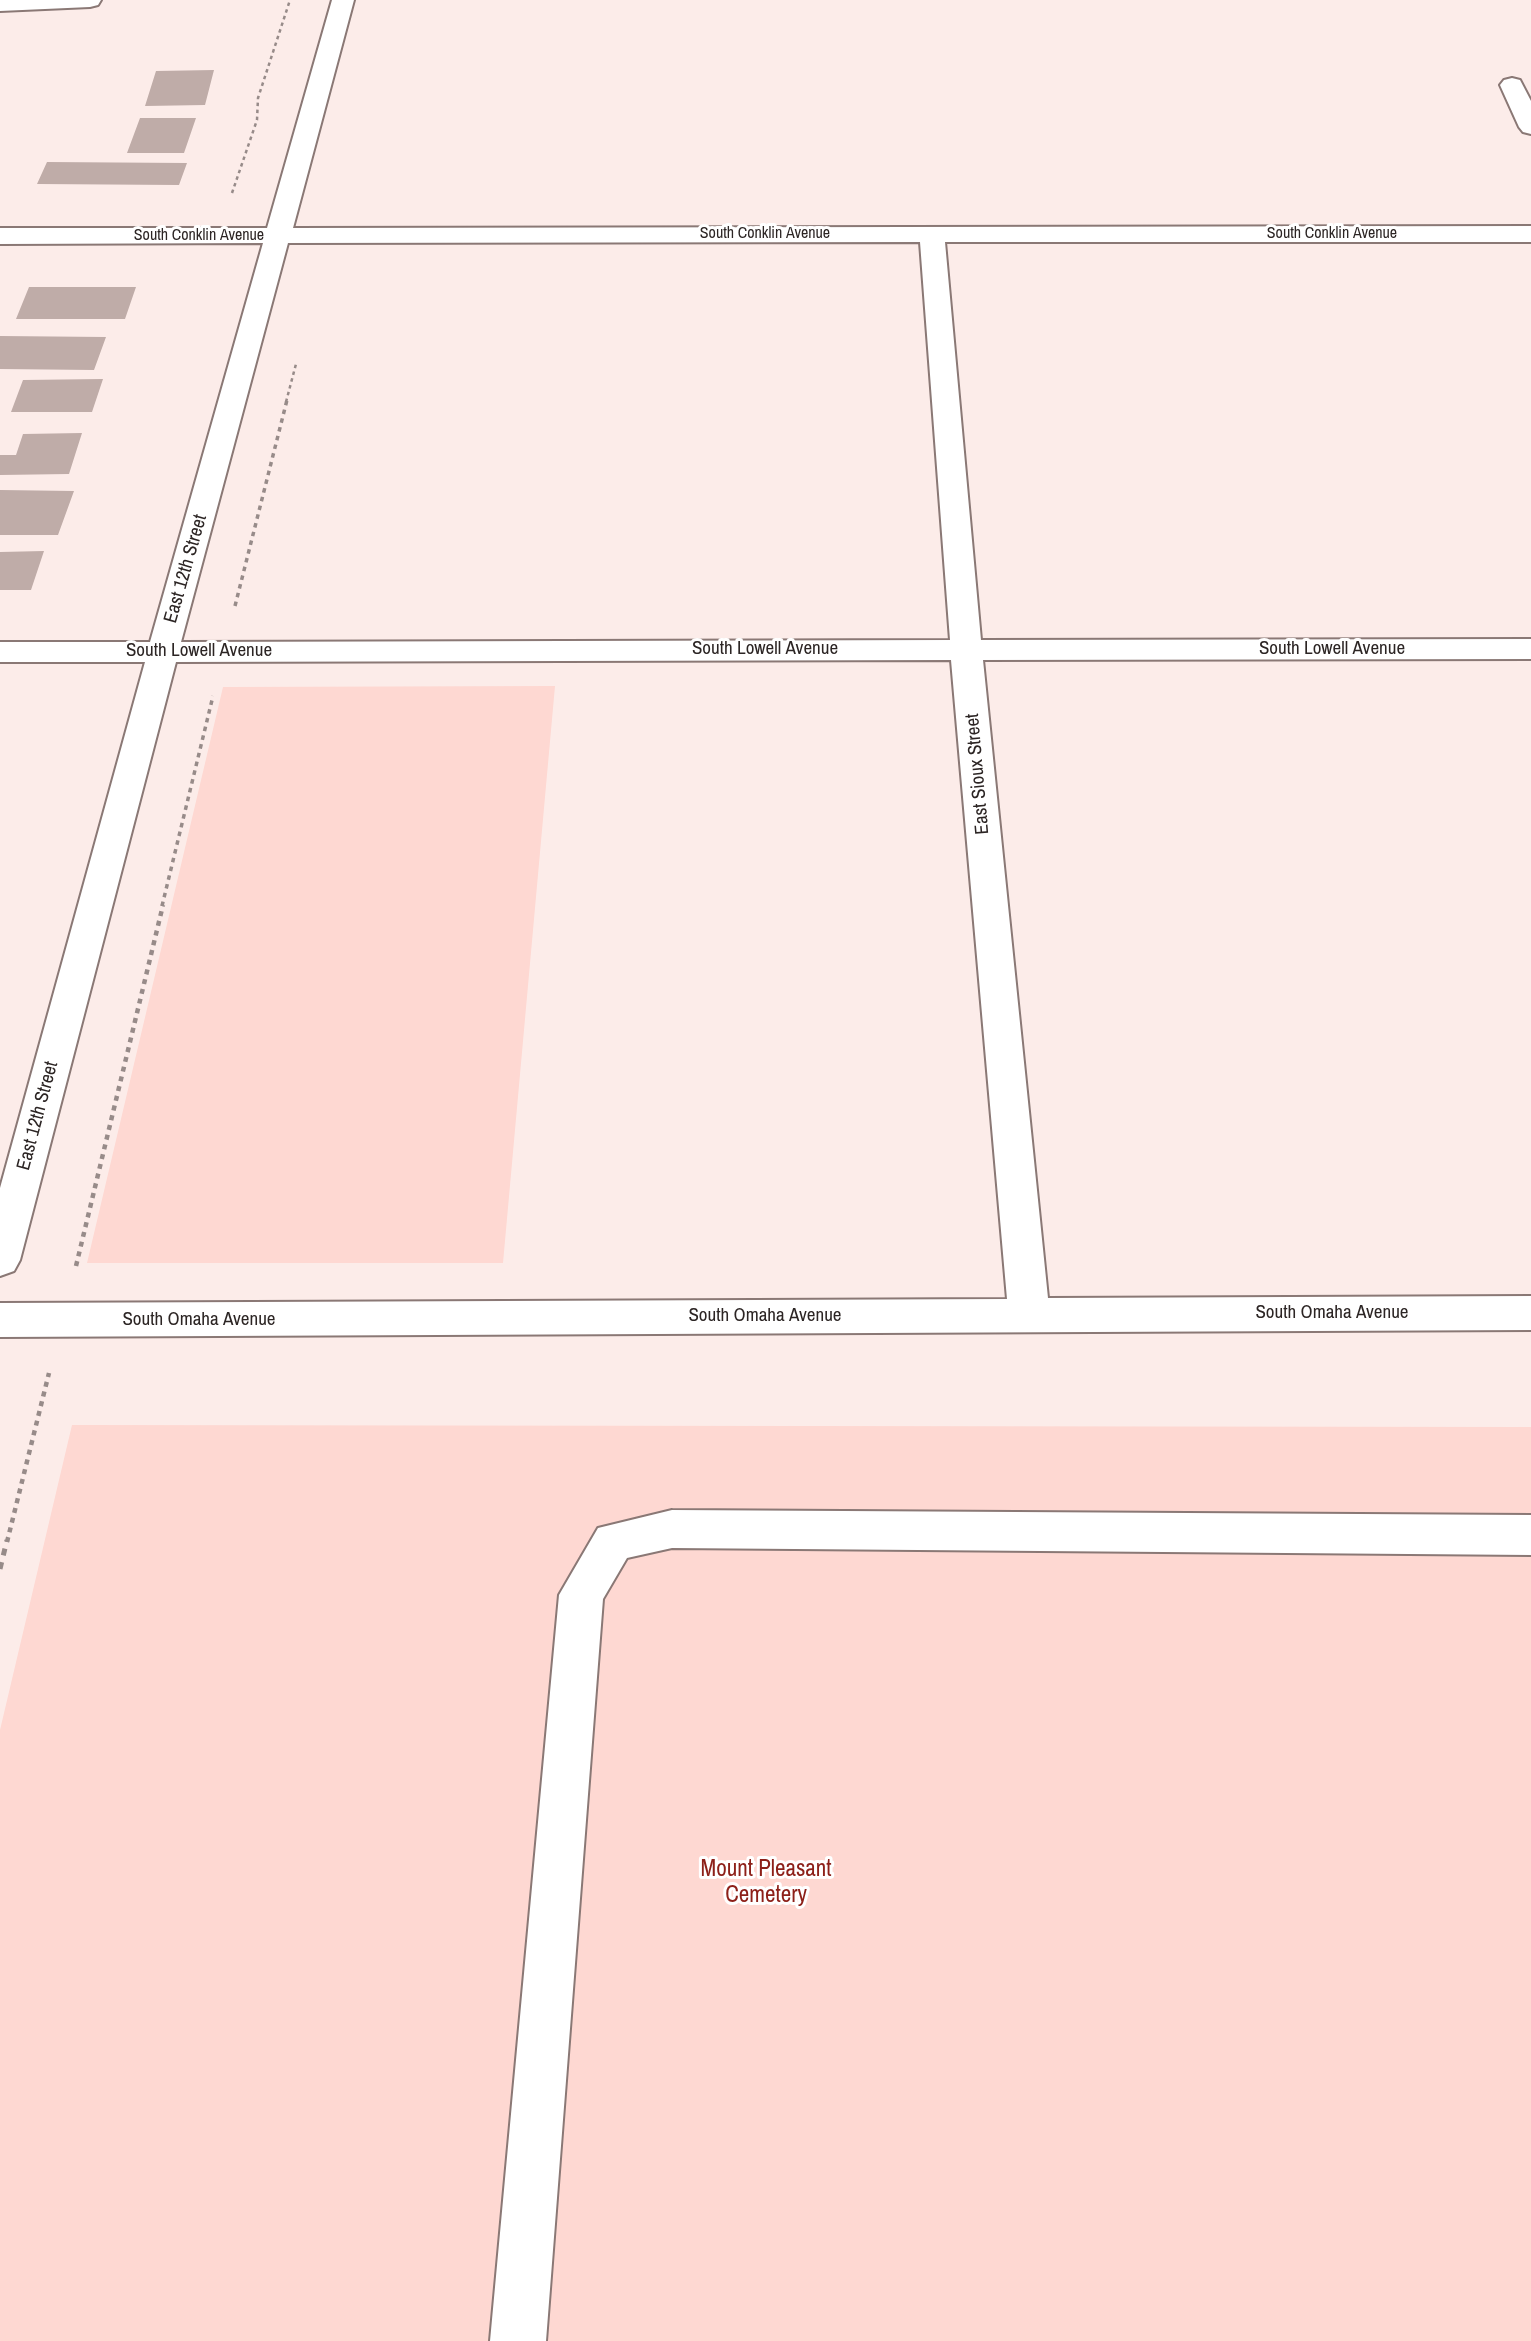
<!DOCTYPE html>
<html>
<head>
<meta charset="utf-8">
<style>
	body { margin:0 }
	canvas { display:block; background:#fcece9 }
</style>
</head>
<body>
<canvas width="1531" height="2341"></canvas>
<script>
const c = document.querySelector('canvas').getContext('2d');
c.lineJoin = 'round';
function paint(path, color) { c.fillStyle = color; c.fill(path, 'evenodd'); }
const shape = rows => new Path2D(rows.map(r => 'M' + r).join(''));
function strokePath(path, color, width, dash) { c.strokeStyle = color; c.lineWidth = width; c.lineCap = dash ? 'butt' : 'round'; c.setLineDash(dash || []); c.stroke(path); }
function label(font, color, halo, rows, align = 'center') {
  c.font = font + ' "Archivo Narrow",sans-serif'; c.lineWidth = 6; c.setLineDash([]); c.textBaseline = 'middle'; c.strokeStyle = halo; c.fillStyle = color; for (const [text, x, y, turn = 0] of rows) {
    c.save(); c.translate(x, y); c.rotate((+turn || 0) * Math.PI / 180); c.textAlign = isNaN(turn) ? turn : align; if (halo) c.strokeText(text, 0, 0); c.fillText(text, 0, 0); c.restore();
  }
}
paint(shape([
	[555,686,503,1263,87,1263,223,687],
	[72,1425,1531,1427,1531,2341,0,2341,0,1730]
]), '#fed8d2');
paint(shape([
	[214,70,205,105,145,106,156,71],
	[140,118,196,118,184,153,127,153],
	[47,162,187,163,179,185,37,184],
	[29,287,136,287,125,319,16,319],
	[0,336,106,337,94,370,0,369],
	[103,379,92,412,11,412,23,380],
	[82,433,69,474,0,475,0,455,16,455,23,434],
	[0,490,74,491,58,535,0,535],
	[44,551,31,590,0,590,0,552]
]), '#bfaca8');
const minor = shape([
	[332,0,354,0,293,228,1531,226,1531,242,945,242,981,640,1531,639,1531,659,983,660,1048,1298,1531,1296,1531,1330,0,1337,0,1303,1007,1299,951,660,176,662,20,1260,14,1271,0,1276,0,1188,145,662,0,662,0,642,150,642,263,243,0,244,0,228,267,228,332,0],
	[920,242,950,640,181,642,288,243,920,242],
	[1512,78,1520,80,1531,101,1531,134,1523,132,1519,127,1500,85,1504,80,1512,78],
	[672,1510,1531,1515,1531,1555,672,1548,627,1558,603,1599,546,2341,490,2341,559,1595,598,1528,672,1510]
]);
const highway = shape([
	[0,0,101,0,98,5,90,7,0,11,0,0]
]);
strokePath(minor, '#8a7875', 4);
strokePath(highway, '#8a7875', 4);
strokePath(shape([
	[232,193,257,120,258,98,290,0],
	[286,402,296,364]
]), '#978b89', 2.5, [3.5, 3.5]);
strokePath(shape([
	[235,606,287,400],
	[162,906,213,696]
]), '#978b89', 3.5, [4.5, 4.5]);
strokePath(shape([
	[76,1266,163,905],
	[7,1542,49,1373]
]), '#978b89', 4.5, [5, 5]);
strokePath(shape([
	[0,1569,7,1540]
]), '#978b89', 5, [7, 7]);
paint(minor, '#fff');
paint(highway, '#fff');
label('16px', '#2c2524', '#fff', [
	["South Conklin Avenue",765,234],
	["South Conklin Avenue",1332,234],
	["South Conklin Avenue",199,236]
]);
label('19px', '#2c2524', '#fff', [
	["East 12th Street",186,569,-74],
	["South Lowell Avenue",765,649],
	["South Lowell Avenue",1332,649],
	["South Lowell Avenue",199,651],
	["East Sioux Street",978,774,-95],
	["East 12th Street",38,1116,-75],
	["South Omaha Avenue",1332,1313],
	["South Omaha Avenue",765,1316],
	["South Omaha Avenue",199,1320]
]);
label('23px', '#8d2019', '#fff', [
	["Mount Pleasant",766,1870],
	["Cemetery",766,1896]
]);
</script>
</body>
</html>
